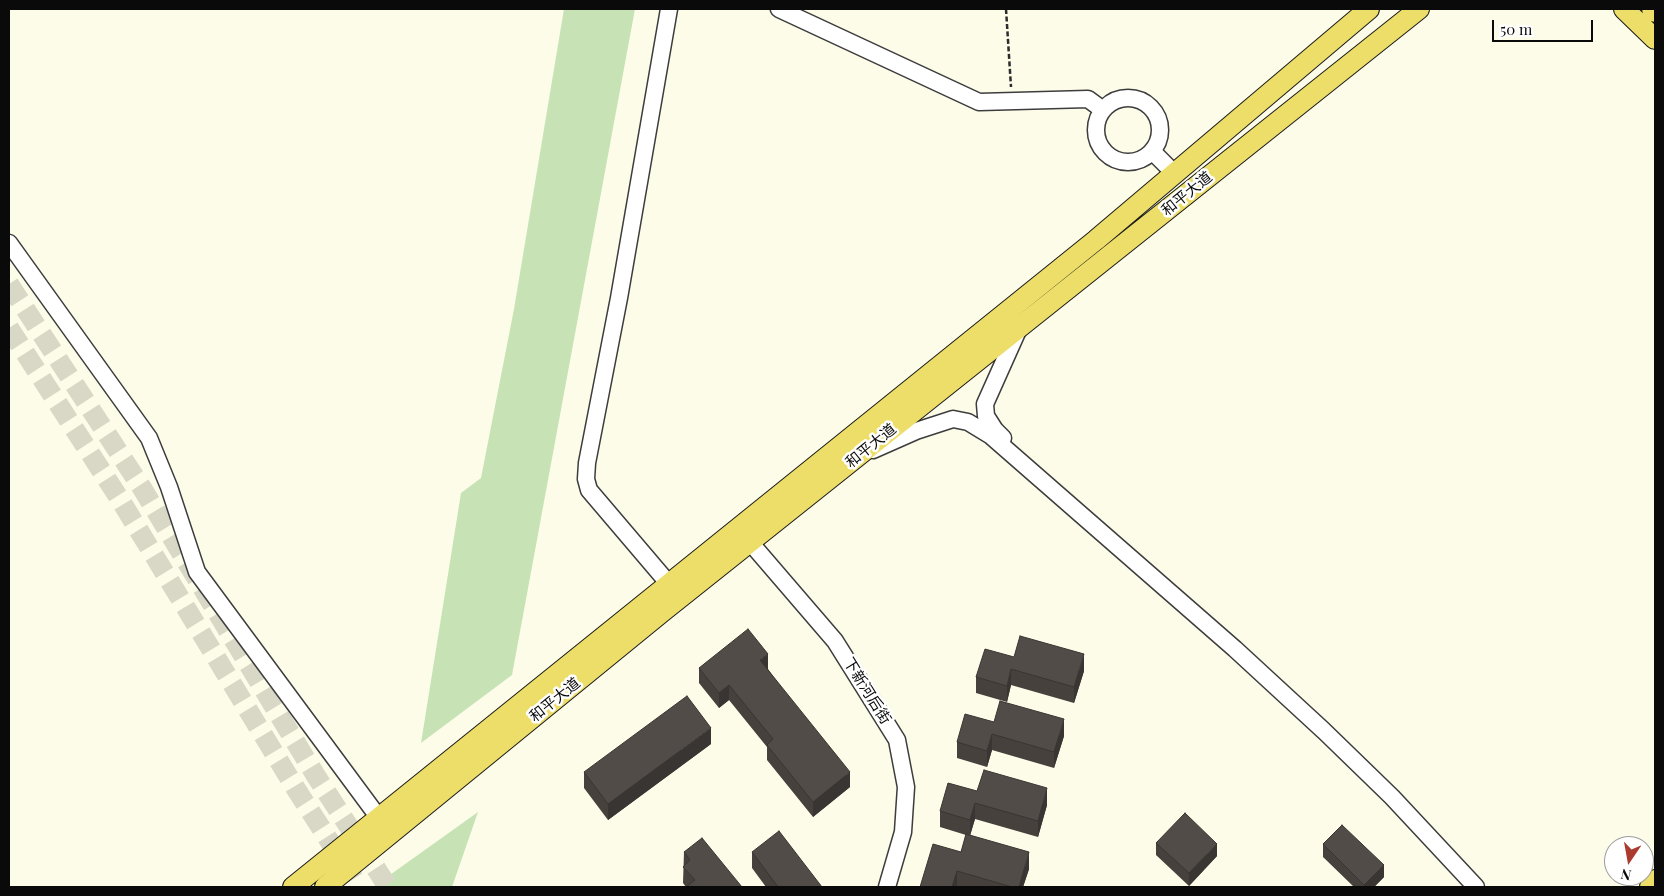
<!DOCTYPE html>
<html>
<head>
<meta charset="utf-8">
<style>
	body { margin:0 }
	#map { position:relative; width:1664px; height:896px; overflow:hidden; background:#fdfce8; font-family:"Playfair Display",serif }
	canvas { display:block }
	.frame { position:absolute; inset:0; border:10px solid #0a0a0a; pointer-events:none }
	.north { position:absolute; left:1604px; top:836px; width:50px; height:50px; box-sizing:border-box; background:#fff; border:1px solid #9d9d9d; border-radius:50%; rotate:192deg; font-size:14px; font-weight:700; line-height:20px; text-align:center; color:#0a0a0a }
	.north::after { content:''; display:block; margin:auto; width:18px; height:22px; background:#ac3a2f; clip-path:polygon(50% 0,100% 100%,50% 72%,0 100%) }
	.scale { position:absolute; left:1492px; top:20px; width:101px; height:22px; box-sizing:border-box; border:2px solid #0a0a0a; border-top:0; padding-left:6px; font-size:15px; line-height:18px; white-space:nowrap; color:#0a0a0a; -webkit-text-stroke:4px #fff; paint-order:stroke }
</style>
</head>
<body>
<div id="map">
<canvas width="1664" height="896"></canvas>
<div class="frame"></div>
<div class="north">N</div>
<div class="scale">50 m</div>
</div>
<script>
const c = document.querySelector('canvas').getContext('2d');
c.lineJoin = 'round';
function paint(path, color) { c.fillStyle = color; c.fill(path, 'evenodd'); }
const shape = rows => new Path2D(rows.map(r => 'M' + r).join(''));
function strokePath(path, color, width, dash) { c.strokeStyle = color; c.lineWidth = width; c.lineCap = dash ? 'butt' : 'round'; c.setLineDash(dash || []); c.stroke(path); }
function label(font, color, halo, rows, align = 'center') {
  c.font = font + ' "Playfair Display","Noto Sans SC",serif'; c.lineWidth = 5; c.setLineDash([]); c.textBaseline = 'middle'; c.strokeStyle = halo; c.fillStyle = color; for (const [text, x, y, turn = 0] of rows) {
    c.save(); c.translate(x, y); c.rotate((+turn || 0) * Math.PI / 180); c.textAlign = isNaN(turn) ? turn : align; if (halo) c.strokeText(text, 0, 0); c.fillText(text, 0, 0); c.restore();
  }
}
paint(shape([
	[564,9,635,9,512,675,421,743,461,493,481,478,514,309],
	[478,812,452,887,373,887]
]), '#c7e3b6');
strokePath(shape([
	[9,284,142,488,316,776,388,887],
	[9,328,121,501,296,789,359,887]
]), '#d9d8c7', 20, [20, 10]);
const minor = shape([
	[669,9,619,298,587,463,586,479,589,490,669,584],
	[779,9,979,102,1088,99,1103,110],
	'1096 130a32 32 0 1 1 64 0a32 32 0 1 1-64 0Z',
	[1152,151,1174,173],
	[9,243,149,438,169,487,197,572,379,818],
	[1003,438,995,430,986,416,985,404,1019,328],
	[873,450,916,431,953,419,968,422,991,436,1235,649,1324,731,1392,797,1476,887],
	[743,534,835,641,897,740,906,787,903,832,887,887]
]);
const major = shape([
	[1624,9,1655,39],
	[1652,9,1655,12],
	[293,887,1096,240,1369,9],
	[325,887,662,612,1419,9],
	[1650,887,1655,880]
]);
strokePath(minor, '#3d3d3d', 19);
strokePath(major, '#1b1b1b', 22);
strokePath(shape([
	[1006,9,1011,87]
]), '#2c2c2c', 2.5, [5, 2.5]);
strokePath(minor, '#fff', 16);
strokePath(major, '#edde69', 20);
paint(shape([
	[1014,657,1084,671,1074,703,1011,685,1007,702,976,693,976,677],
	[699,668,768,669,850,787,813,817,767,760,767,747,729,700,719,708,699,683],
	[994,722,1064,736,1054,768,992,750,987,767,957,758,957,742],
	[711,744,608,820,584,788,584,772],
	[977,791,1047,805,1038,837,975,819,970,835,1029,869,1023,887,920,887,961,852,966,835,940,827,940,811],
	[1156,843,1217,856,1189,886,1156,855],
	[1323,844,1384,877,1374,887,1354,887,1323,857],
	[684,852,742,887,686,887,683,883],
	[752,852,822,887,766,887,752,868]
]), '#46413d');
paint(shape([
	[768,654,768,669,760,675,760,660],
	[1084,654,1084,671,1074,703,1074,687],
	[1011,669,1011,685,1007,702,1007,686],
	[729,685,729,700,719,708,719,693],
	[1064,719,1064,736,1054,768,1054,752],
	[711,728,711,744,608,820,608,804],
	[992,734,992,750,987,767,987,751],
	[850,772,850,787,813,817,813,802],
	[1047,788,1047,805,1038,837,1038,821],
	[975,803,975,819,970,836,970,820],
	[1217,844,1217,856,1189,886,1189,873],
	[1029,852,1029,869,1023,887,1019,887],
	[1384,865,1384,877,1374,887,1364,887,1364,885],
	[957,871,957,887,952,887]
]), '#393532');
const building = shape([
	[748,629,768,654,760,660,850,772,813,802,767,745,773,739,729,685,719,693,699,668,748,629],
	[1020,636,1084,654,1074,687,1011,669,1007,686,976,677,985,649,1014,657,1020,636],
	[687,696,711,728,608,804,584,772,687,696],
	[1000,701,1064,719,1054,752,992,734,987,751,957,742,965,714,994,722,1000,701],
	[984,770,1047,788,1038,821,975,803,970,820,940,811,948,783,977,791,984,770],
	[1185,813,1217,844,1189,873,1156,843,1185,813],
	[1342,825,1384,865,1364,885,1323,844,1342,825],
	[779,831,822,887,778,887,752,852,779,831],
	[966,834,1029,852,1019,887,1012,887,957,871,952,887,920,887,933,844,961,852,966,834],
	[702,838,742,887,686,887,695,880,683,867,690,860,684,852,702,838]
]);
paint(building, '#514c47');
strokePath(building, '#393532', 1);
label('15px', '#0a0a0a', '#fff', [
	["和平大道",1187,194,-39],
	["和平大道",871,446,-39],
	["下新河后街",867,691,58],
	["和平大道",555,700,-39]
]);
</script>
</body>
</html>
